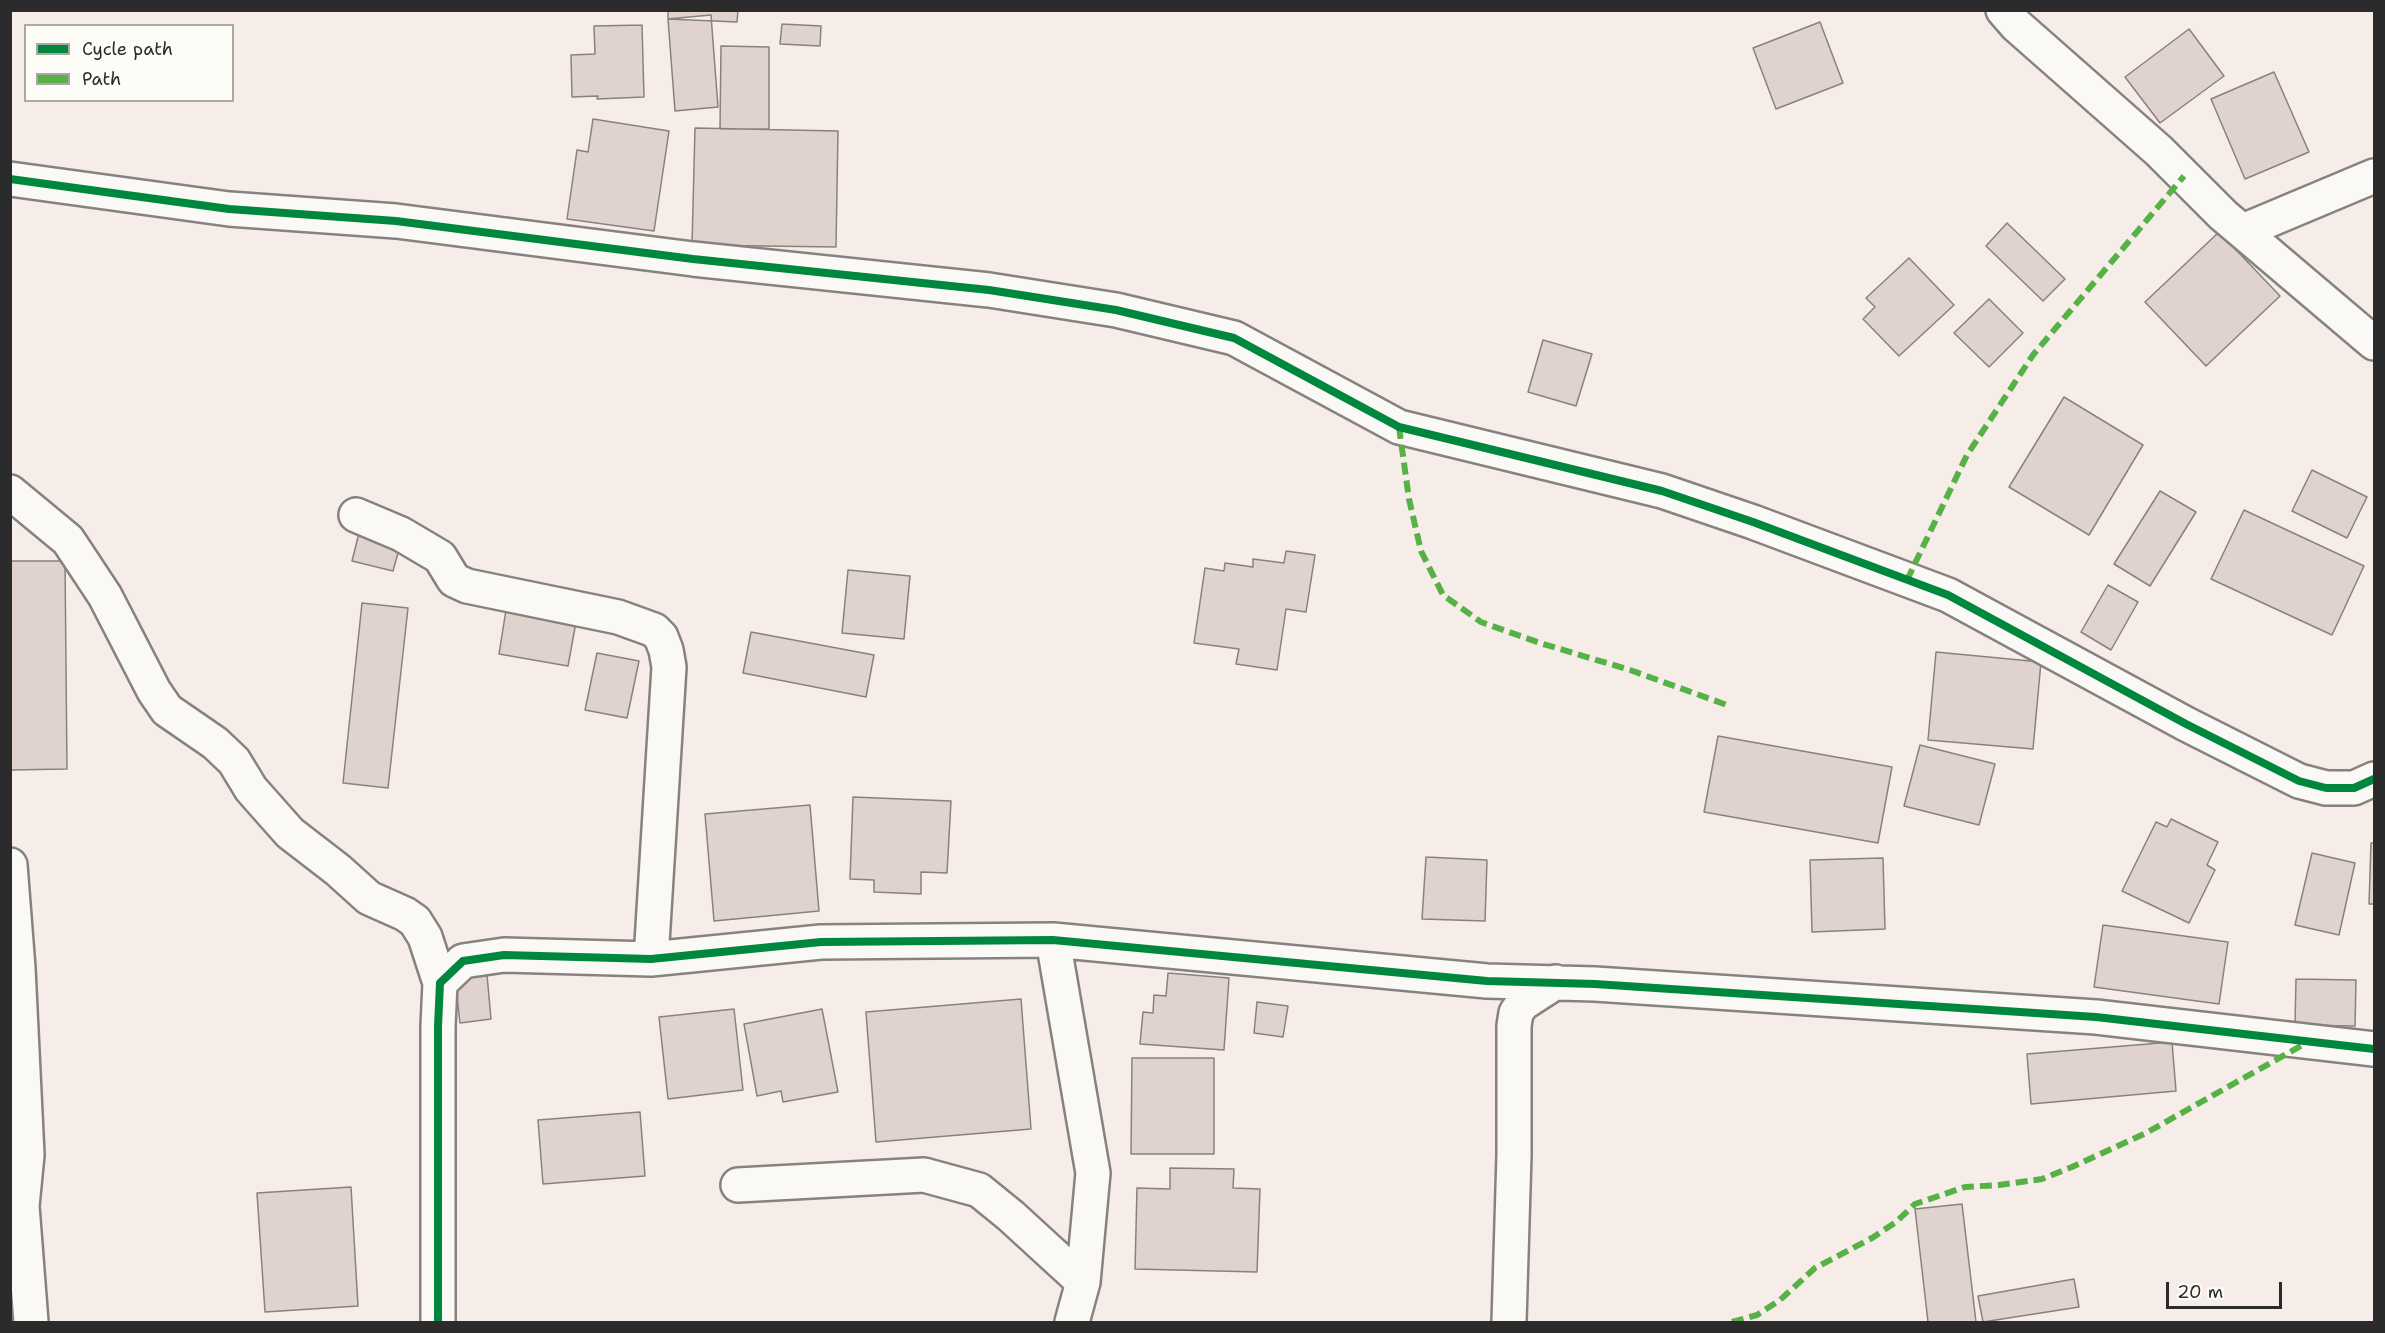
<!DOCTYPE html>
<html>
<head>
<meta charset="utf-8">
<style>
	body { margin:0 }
	#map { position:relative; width:2385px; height:1333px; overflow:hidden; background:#f7ede8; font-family:"Shantell Sans",sans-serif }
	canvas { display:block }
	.frame { position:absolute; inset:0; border:12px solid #2b2b2b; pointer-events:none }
	.legend { position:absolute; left:24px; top:24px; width:210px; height:78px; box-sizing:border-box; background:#fdfcf7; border:2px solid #a9a8a5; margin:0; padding:8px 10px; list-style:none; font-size:18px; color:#2b2b2b }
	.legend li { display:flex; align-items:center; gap:12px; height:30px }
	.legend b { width:30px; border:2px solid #a9a8a5 }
	.scale { position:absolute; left:2166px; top:1282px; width:116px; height:27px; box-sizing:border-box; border:3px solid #2b2b2b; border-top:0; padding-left:8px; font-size:18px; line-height:21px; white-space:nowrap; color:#2b2b2b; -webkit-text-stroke:4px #fdfcf7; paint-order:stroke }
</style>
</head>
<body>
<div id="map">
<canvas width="2385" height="1333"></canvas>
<div class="frame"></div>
<ul class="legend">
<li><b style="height:8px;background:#00873e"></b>Cycle path</li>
<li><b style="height:8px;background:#56b246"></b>Path</li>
</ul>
<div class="scale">20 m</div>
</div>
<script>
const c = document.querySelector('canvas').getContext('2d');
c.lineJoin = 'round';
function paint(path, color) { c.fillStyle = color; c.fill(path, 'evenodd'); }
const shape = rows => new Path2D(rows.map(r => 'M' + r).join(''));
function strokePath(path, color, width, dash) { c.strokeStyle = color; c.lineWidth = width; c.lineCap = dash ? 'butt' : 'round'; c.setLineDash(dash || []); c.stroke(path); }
const building = shape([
	[668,10,738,10,737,22,668,19,668,10],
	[711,15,718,107,675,111,668,19,711,15],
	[1820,22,1843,83,1776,109,1753,48,1820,22],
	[782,24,821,26,820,46,780,44,782,24],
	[642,25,644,97,597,99,598,96,572,97,571,55,595,54,594,26,642,25],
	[2189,29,2224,76,2160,123,2125,77,2189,29],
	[721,46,769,47,769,129,720,129,721,46],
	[2274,72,2309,152,2245,179,2211,99,2274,72],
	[593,119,669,131,654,231,567,219,577,150,588,152,593,119],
	[695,128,838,131,836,247,692,245,695,128],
	[2007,223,2065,279,2043,301,1986,246,2007,223],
	[2219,232,2280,296,2206,366,2145,302,2219,232],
	[1909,258,1954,305,1899,356,1863,319,1875,307,1866,298,1909,258],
	[1989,299,2023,333,1989,367,1954,333,1989,299],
	[1543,340,1592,354,1576,406,1528,392,1543,340],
	[2064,397,2143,445,2089,535,2009,487,2064,397],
	[2312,470,2367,497,2347,538,2292,511,2312,470],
	[2160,491,2196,512,2150,586,2114,564,2160,491],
	[2244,510,2364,566,2332,635,2211,579,2244,510],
	[359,533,401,542,393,571,352,561,359,533],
	[1286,551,1315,555,1306,612,1286,609,1277,670,1236,664,1239,649,1194,643,1205,568,1224,571,1225,563,1253,567,1253,559,1284,563,1286,551],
	[10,561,65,561,67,769,11,770,10,561],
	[848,570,910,576,904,639,842,633,848,570],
	[2108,585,2138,602,2111,650,2081,632,2108,585],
	[362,603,408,608,388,788,343,783,362,603],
	[506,610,576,622,568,666,499,654,506,610],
	[751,632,874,655,866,697,743,673,751,632],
	[1936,652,2041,662,2033,749,1928,740,1936,652],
	[597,653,639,661,627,718,585,710,597,653],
	[1718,736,1892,767,1878,843,1704,812,1718,736],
	[1920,745,1995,764,1979,825,1904,806,1920,745],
	[853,797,951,801,947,873,921,872,921,894,874,892,874,880,850,879,853,797],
	[810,805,819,911,714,921,705,814,810,805],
	[2171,819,2218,842,2207,865,2215,870,2189,923,2122,891,2156,822,2167,827,2171,819],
	[2371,843,2374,843,2374,904,2369,904,2371,843],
	[2312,853,2355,863,2339,935,2295,925,2312,853],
	[1426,857,1487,860,1485,921,1422,919,1426,857],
	[1883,858,1885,929,1812,932,1810,860,1883,858],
	[2103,925,2228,942,2219,1004,2094,987,2103,925],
	[1168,973,1229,978,1224,1050,1140,1044,1143,1012,1153,1013,1154,995,1166,996,1168,973],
	[487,975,491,1019,460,1023,455,978,487,975],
	[2296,979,2356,980,2355,1026,2295,1025,2296,979],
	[1021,999,1031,1129,876,1142,866,1012,1021,999],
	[1257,1002,1288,1006,1283,1037,1254,1033,1257,1002],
	[734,1009,743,1090,668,1099,659,1017,734,1009],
	[822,1009,838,1092,783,1102,781,1091,757,1096,744,1024,822,1009],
	[2172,1042,2176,1091,2031,1104,2027,1054,2172,1042],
	[1132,1058,1214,1058,1214,1154,1131,1154,1132,1058],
	[640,1112,645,1176,543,1184,538,1120,640,1112],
	[1170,1168,1234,1169,1233,1188,1260,1189,1257,1272,1135,1269,1137,1188,1170,1189,1170,1168],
	[351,1187,358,1306,265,1312,257,1193,351,1187],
	[1962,1204,1976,1322,1928,1322,1915,1209,1962,1204],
	[2074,1279,2079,1307,1983,1322,1978,1296,2074,1279]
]);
paint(building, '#e0d2cd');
strokePath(building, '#878280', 1.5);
const street = shape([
	[2003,10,2016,25,2159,151,2223,215,2374,343],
	[10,179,229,209,396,221,693,259,989,290,1116,310,1234,338,1399,427,1662,491,1753,522,1948,595,2186,724,2299,781,2326,788,2354,788,2374,779],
	[2243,231,2374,176],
	[10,492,68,540,105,596,154,691,167,710,215,743,234,761,251,789,290,833,338,870,369,898,405,914,415,921,425,937,440,983],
	[356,515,401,534,440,557,454,580,467,586,618,617,654,630,661,637,666,650,669,667,651,959],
	[10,865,18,968,27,1155,22,1206,31,1322],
	[1053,940,1093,1173,1083,1282,1072,1322],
	[738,1185,924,1175,979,1190,1011,1216,1083,1282],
	[438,1322,438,1026,440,983,463,961,504,955,651,959,821,942,1053,940,1487,981,1595,984,2096,1017,2374,1049],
	[1509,1322,1514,1155,1514,1026,1516,1013,1522,1004,1556,982]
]);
strokePath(street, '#878280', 38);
strokePath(street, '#faf9f6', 33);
strokePath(shape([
	[1399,427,1409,499,1421,551,1443,595,1481,622,1540,643,1630,670,1727,705],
	[1907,580,1967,455,2033,355,2184,176],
	[1732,1322,1757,1315,1780,1300,1815,1268,1872,1238,1896,1222,1915,1204,1965,1187,1999,1185,2042,1179,2072,1167,2146,1133,2306,1043]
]), '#56b246', 6, [12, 6]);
strokePath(shape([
	[10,179,229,209,396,221,693,259,989,290,1116,310,1234,338,1399,427,1662,491,1753,522,1948,595,2186,724,2299,781,2326,788,2354,788,2374,779],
	[438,1322,438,1026,440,983,463,961,504,955,651,959,821,942,1053,940,1487,981,1595,984,2096,1017,2374,1049]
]), '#00873e', 8);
</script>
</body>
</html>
